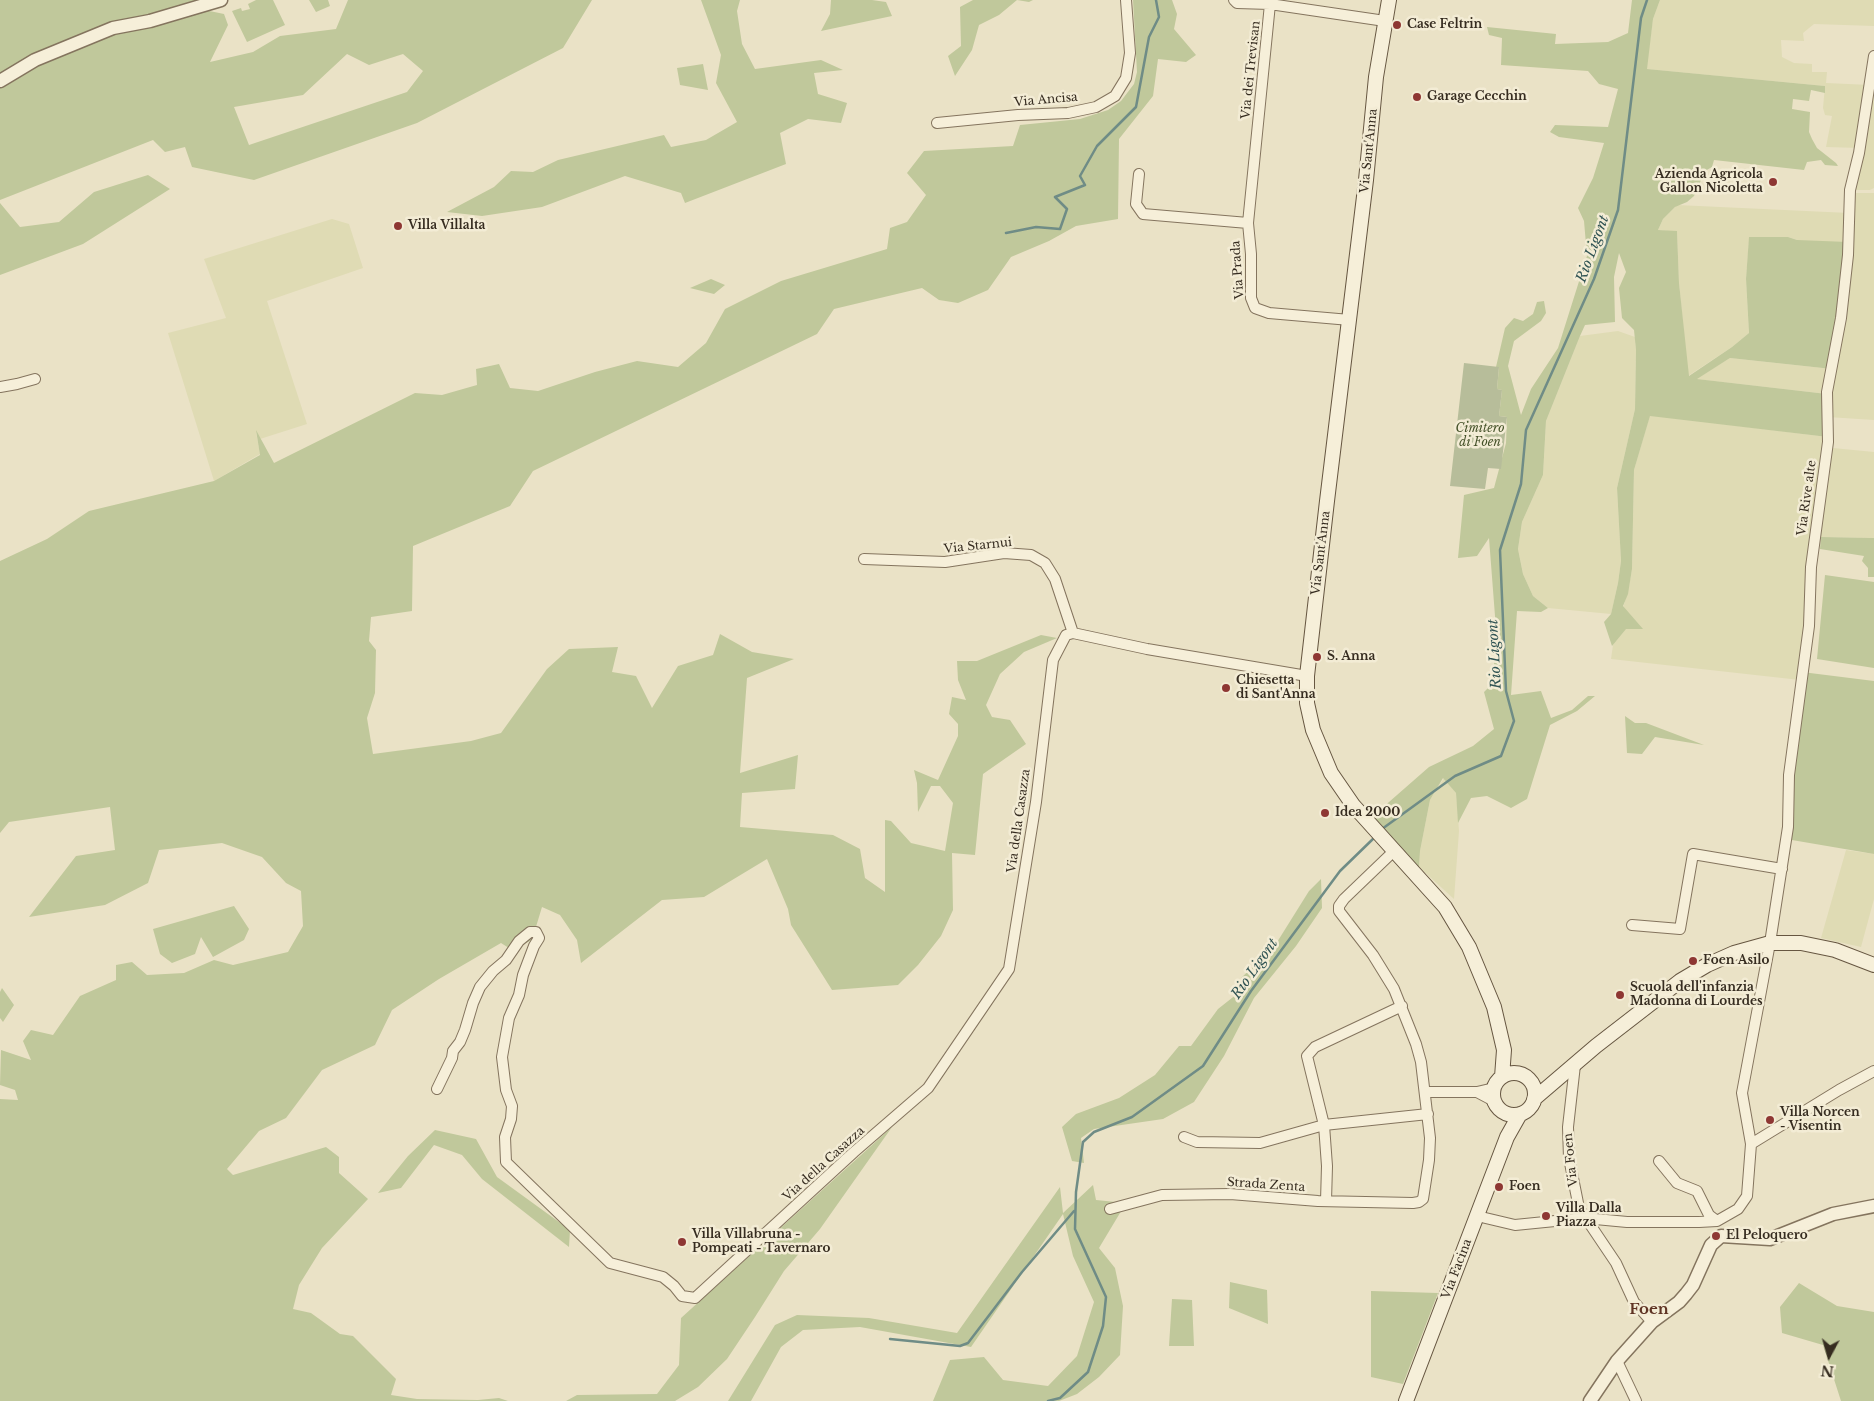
<!DOCTYPE html>
<html>
<head>
<meta charset="utf-8">
<style>
	body { margin:0 }
	#map { position:relative; width:1874px; height:1401px; overflow:hidden; background:#eae2c6; font-family:"Libre Baskerville",serif }
	canvas { display:block }
	.north { position:absolute; left:1804px; top:1331px; width:50px; height:50px; -webkit-text-stroke:4px #f3ecd5; paint-order:stroke; rotate:186deg; font-size:14px; font-weight:700; line-height:20px; text-align:center; color:#362c20 }
	.north::after { content:''; display:block; margin:auto; width:18px; height:22px; background:#362c20; clip-path:polygon(50% 0,100% 100%,50% 72%,0 100%) }
</style>
</head>
<body>
<div id="map">
<canvas width="1874" height="1401"></canvas>
<div class="north">N</div>
</div>
<script>
const c = document.querySelector('canvas').getContext('2d');
c.lineJoin = 'round';
function paint(path, color) { c.fillStyle = color; c.fill(path, 'evenodd'); }
const shape = rows => new Path2D(rows.map(r => 'M' + r).join(''));
function strokePath(path, color, width, dash) { c.strokeStyle = color; c.lineWidth = width; c.lineCap = dash ? 'butt' : 'round'; c.setLineDash(dash || []); c.stroke(path); }
function label(font, color, halo, rows, align = 'center') {
  c.font = font + ' "Libre Baskerville",serif'; c.lineWidth = 5; c.setLineDash([]); c.textBaseline = 'middle'; c.strokeStyle = halo; c.fillStyle = color; for (const [text, x, y, turn = 0] of rows) {
    c.save(); c.translate(x, y); c.rotate((+turn || 0) * Math.PI / 180); c.textAlign = isNaN(turn) ? turn : align; if (halo) c.strokeText(text, 0, 0); c.fillText(text, 0, 0); c.restore();
  }
}
paint(shape([
	[1660,0,1874,0,1874,26,1814,24,1803,33,1804,41,1781,40,1782,57,1794,63,1812,64,1812,72,1827,72,1826,83,1870,85,1874,58,1874,188,1870,190,1850,190,1860,148,1826,147,1832,116,1825,115,1823,108,1825,86,1646,69,1653,19],
	[1850,193,1874,193,1874,420,1828,417,1827,394,1696,379,1730,358,1832,369,1797,240,1788,237,1749,241,1746,279,1749,333,1732,347,1688,376,1679,283,1677,232,1658,230,1663,219,1677,205,1849,213],
	[332,219,349,224,363,268,267,301,307,424,260,439,256,432,260,454,214,481,168,333,226,318,204,259],
	[1618,331,1635,337,1636,350,1635,409,1617,488,1621,561,1618,583,1611,614,1548,608,1533,596,1523,574,1518,549,1522,522,1543,475,1546,421,1580,336],
	[1650,415,1828,437,1827,449,1833,448,1874,452,1874,538,1821,537,1815,535,1800,680,1611,659,1613,645,1629,586,1632,569,1634,470],
	[1444,778,1456,793,1459,831,1454,899,1419,867,1420,851,1430,800],
	[1846,850,1874,854,1874,899,1861,947,1821,938]
]), '#dfdbb4');
paint(shape([
	[0,0,221,0,195,8,224,14,228,25,210,62,253,52,280,36,336,29,348,0,592,0,563,48,417,123,254,180,192,167,185,147,165,152,153,140,0,200],
	[347,54,369,65,403,54,423,71,407,92,249,145,234,107,303,95],
	[256,0,273,0,285,25,247,42,232,11,241,8,242,11,250,9,248,4],
	[309,0,328,0,330,6,316,12],
	[701,0,740,0,737,11,742,44,755,69,821,60,843,70,814,73,818,94,847,103,841,123,808,119,780,133,786,164,685,203,681,193,625,176,542,207,482,216,447,212,494,187,511,171,533,172,558,160,664,135,671,147,706,140,737,122,716,83,721,55],
	[831,0,872,0,886,2,892,16,821,31,830,14],
	[973,0,1033,0,1029,2,1017,0,999,15,979,25,972,50,955,76,948,56,961,46,960,7],
	[1133,0,1172,0,1177,14,1174,29,1196,55,1186,62,1158,59,1153,96,1119,139,1118,219,1076,226,1049,241,1011,257,988,290,958,303,939,300,922,288,834,309,817,334,533,471,510,506,413,546,412,611,371,617,369,641,376,650,375,693,367,718,373,754,471,741,501,733,547,669,569,649,618,647,612,672,636,676,652,708,678,666,713,655,720,634,752,652,794,659,747,678,740,773,798,755,795,789,742,793,740,827,833,835,860,849,865,878,885,892,885,820,891,821,911,843,945,851,953,803,940,786,931,786,918,812,917,783,914,770,938,780,958,736,958,724,949,714,952,697,966,700,958,680,957,661,977,661,1041,635,1057,638,1024,652,1000,674,986,705,992,717,1010,720,1026,744,983,774,975,855,952,853,953,910,941,936,918,965,898,985,832,990,791,925,788,909,767,859,704,897,662,900,581,963,577,940,560,915,542,907,532,940,512,950,501,943,439,979,392,1010,375,1045,322,1070,286,1118,259,1131,227,1169,233,1175,326,1147,339,1157,339,1173,368,1199,322,1248,299,1285,293,1309,311,1313,340,1334,353,1336,396,1379,391,1395,417,1399,478,1400,499,1398,508,1401,0,1401,0,1099,18,1100,15,1090,0,1085,1,1050,31,1060,23,1041,31,1030,53,1035,80,996,116,980,116,965,132,962,147,975,184,973,214,960,233,965,288,952,303,926,301,891,286,883,262,857,222,843,159,850,148,883,105,905,29,917,76,856,115,850,110,807,9,822,0,833,0,561,47,539,89,511,214,481,260,455,256,430,274,463,415,393,442,395,477,385,476,369,499,364,510,388,538,391,595,372,637,361,678,367,706,343,725,309,781,281,887,249,890,228,907,222,926,195,907,173,924,151,1013,146,1020,125,1080,119,1108,110,1121,101,1134,84,1137,72],
	[1632,0,1660,0,1653,19,1647,69,1825,86,1825,93,1811,90,1809,101,1793,99,1792,109,1810,112,1809,132,1812,139,1817,148,1836,163,1838,166,1825,165,1821,160,1807,162,1804,170,1714,160,1712,167,1705,171,1694,196,1687,202,1675,207,1663,219,1658,230,1677,231,1679,283,1689,376,1732,347,1749,333,1746,279,1749,237,1788,237,1797,240,1848,242,1832,369,1730,358,1697,379,1827,394,1828,437,1650,416,1634,470,1632,569,1628,594,1623,606,1643,629,1626,629,1612,646,1604,622,1611,614,1618,583,1621,561,1617,488,1635,409,1636,350,1634,330,1622,318,1619,288,1626,272,1619,253,1614,277,1615,322,1585,325,1580,336,1546,421,1543,475,1522,522,1518,549,1523,574,1533,596,1548,608,1541,612,1517,611,1511,695,1541,691,1551,718,1572,710,1588,696,1595,696,1577,711,1550,725,1527,799,1511,808,1487,796,1471,798,1458,823,1456,793,1443,778,1430,800,1420,851,1419,867,1373,816,1429,767,1473,746,1494,729,1484,692,1493,683,1496,629,1489,538,1477,556,1458,558,1464,495,1494,488,1506,443,1507,417,1499,416,1502,390,1497,389,1499,367,1496,367,1505,328,1514,318,1523,321,1533,314,1537,302,1544,301,1546,313,1541,321,1514,341,1508,366,1521,415,1531,389,1558,348,1587,256,1584,221,1578,208,1593,178,1604,143,1559,137,1550,132,1555,125,1608,127,1618,89,1599,84,1588,71,1501,65,1502,38,1489,35,1487,27,1556,34,1555,44,1608,42,1628,33],
	[703,64,708,90,680,85,677,68],
	[148,175,170,189,83,244,0,275,0,203,20,227,59,222,94,192],
	[711,279,725,285,714,294,690,288],
	[1821,537,1874,538,1874,577,1868,577,1868,568,1862,561,1864,556,1820,549],
	[1825,575,1874,582,1874,668,1817,659],
	[1802,672,1874,681,1874,854,1786,839],
	[1625,716,1635,723,1646,723,1704,745,1655,737,1642,754,1627,753],
	[1321,879,1322,908,1296,946,1254,998,1224,1056,1194,1102,1163,1119,1094,1129,1081,1138,1084,1163,1072,1161,1062,1127,1076,1114,1119,1098,1155,1075,1179,1046,1191,1046,1218,1009,1242,990,1241,978,1274,947,1309,891],
	[234,906,249,929,244,940,213,957,201,937,195,954,172,963,160,954,153,929],
	[2,988,14,1005,3,1022,0,1018,0,992],
	[892,1127,820,1229,784,1271,755,1317,727,1359,698,1387,675,1401,566,1401,577,1395,657,1394,679,1365,681,1318],
	[435,1130,476,1139,497,1177,570,1230,569,1247,482,1179,462,1155,434,1145,401,1188,378,1193,408,1156],
	[1093,1185,1096,1200,1126,1203,1099,1248,1115,1268,1123,1306,1120,1355,1099,1377,1077,1394,1059,1401,933,1401,950,1360,984,1357,1003,1380,1048,1386,1077,1356,1094,1302,1073,1256,1063,1214,971,1347,860,1327,803,1330,781,1347,751,1401,728,1401,775,1325,797,1315,869,1318,957,1333,1060,1187,1063,1213],
	[1230,1282,1267,1290,1268,1324,1229,1308],
	[1799,1283,1837,1306,1874,1312,1874,1401,1841,1401,1823,1345,1782,1333,1780,1307],
	[1371,1291,1438,1293,1403,1384,1371,1377],
	[1172,1299,1192,1300,1194,1346,1169,1346]
]), '#c0c89b');
paint(shape([
	[1464,363,1499,367,1497,389,1502,390,1499,416,1507,417,1501,469,1488,468,1485,489,1450,486]
]), '#b7bd9a');
strokePath(shape([
	[1006,233,1036,227,1060,229,1067,209,1055,197,1085,185,1080,176,1097,146,1136,107,1149,37,1159,17,1156,0],
	[1382,829,1455,776,1501,756,1514,721,1506,691,1500,550,1521,484,1526,430,1594,279,1618,210,1641,18,1647,0],
	[890,1339,960,1346,968,1343,1022,1272,1074,1211],
	[1048,1401,1060,1398,1088,1372,1103,1326,1106,1297,1075,1229,1076,1192,1083,1142,1094,1132,1132,1117,1203,1066,1251,991,1340,871,1375,837]
]), '#6f8c86', 2.5);
const minor = shape([
	[1234,0,1237,3,1270,4],
	[937,123,1018,115,1068,113,1096,107,1115,96,1126,78,1130,53,1126,0],
	[1139,174,1136,204,1143,214,1248,223],
	[1350,320,1269,313,1255,308,1251,298,1251,254,1248,223,1270,4,1385,21],
	[0,387,17,384,35,379],
	[864,559,945,562,1004,553,1031,555,1045,563,1055,579,1073,633],
	[1632,925,1680,929,1693,854,1782,869],
	[1575,1065,1568,1127,1569,1158,1579,1208,1616,1263,1634,1302,1652,1322],
	[437,1089,452,1058,453,1051,460,1042,465,1030,473,1003,480,987,493,971,506,960,519,941,530,932,536,932,539,938,534,946,523,975,519,995,509,1018,502,1057,506,1090,512,1106,511,1119,505,1137,506,1162,610,1263,663,1277,674,1286,682,1296,695,1298,854,1152,928,1088,1009,969,1036,802,1053,660,1066,635,1073,633,1147,649,1307,676],
	[1425,1092,1477,1092,1494,1088],
	[1477,1092,1494,1101],
	[1184,1137,1197,1142,1260,1143,1324,1125,1428,1114],
	[1751,1144,1839,1090,1874,1071],
	[1659,1161,1677,1183,1697,1191,1709,1215,1717,1221],
	[1326,1201,1327,1166,1324,1125,1307,1056,1315,1047,1402,1006],
	[1110,1209,1162,1195,1230,1194,1318,1201,1413,1203,1419,1202,1423,1199,1429,1160,1430,1138,1421,1062,1416,1044,1394,989,1373,955,1339,911,1339,906,1344,899,1394,851],
	[1477,1216,1515,1225,1585,1218,1627,1222,1699,1222,1717,1221,1738,1209,1747,1196,1751,1144,1742,1093,1770,943,1788,827,1789,775,1809,626,1811,567,1828,442,1827,392,1841,318,1848,255,1850,190,1859,153,1874,56],
	[1617,1361,1636,1401]
]);
const tertiary = shape([
	[0,81,35,60,113,28,150,21,221,0],
	[1590,1401,1617,1361,1652,1322,1679,1302,1686,1294,1693,1285,1711,1245,1721,1236,1770,1239,1833,1214,1874,1206]
]);
const secondary = shape([
	[1389,0,1376,77,1366,180,1327,501,1307,676,1307,703,1313,730,1331,773,1353,805,1445,907,1469,947,1494,1007,1504,1050,1502,1077],
	'1493 1094a21 21 0 1 1 42 0a21 21 0 1 1-42 0Z',
	[1534,1099,1596,1046,1680,981,1707,965,1734,953,1770,943,1801,943,1835,950,1874,965],
	[1406,1401,1507,1137,1520,1114]
]);
strokePath(minor, '#84745e', 12);
strokePath(tertiary, '#84745e', 15);
strokePath(secondary, '#665641', 16);
strokePath(minor, '#f6efd9', 10);
strokePath(tertiary, '#f6efd9', 12);
strokePath(secondary, '#f6efd9', 14);
for (const [x, y, r, color] of [
	[1397,25,5,"#8e3733"],
	[1417,97,5,"#8e3733"],
	[1773,182,5,"#8e3733"],
	[398,226,5,"#8e3733"],
	[1317,657,5,"#8e3733"],
	[1226,688,5,"#8e3733"],
	[1325,813,5,"#8e3733"],
	[1693,961,5,"#8e3733"],
	[1620,995,5,"#8e3733"],
	[1770,1120,5,"#8e3733"],
	[1499,1187,5,"#8e3733"],
	[1546,1216,5,"#8e3733"],
	[1716,1236,5,"#8e3733"],
	[682,1242,5,"#8e3733"]
]) { const dot = new Path2D(); dot.arc(x, y, r, 0, 2 * Math.PI); c.fillStyle = color; c.fill(dot); strokePath(dot, '#f3ecd5', 2); }
label('bold 12px', '#362c20', '#f3ecd5', [
	["Case Feltrin",1407,25],
	["Garage Cecchin",1427,97],
	["Azienda Agricola",1763,175,"right"],
	["Gallon Nicoletta",1763,189,"right"],
	["Villa Villalta",408,226],
	["S. Anna",1327,657],
	["Chiesetta",1236,681],
	["di Sant'Anna",1236,695],
	["Idea 2000",1335,813],
	["Foen Asilo",1703,961],
	["Scuola dell'infanzia",1630,988],
	["Madonna di Lourdes",1630,1002],
	["Villa Norcen",1780,1113],
	["- Visentin",1780,1127],
	["Foen",1509,1187],
	["Villa Dalla",1556,1209],
	["Piazza",1556,1223],
	["Villa Villabruna -",692,1235],
	["Pompeati - Tavernaro",692,1249],
	["El Peloquero",1726,1236]
], 'left');
label('12px', '#362c20', '#f3ecd5', [
	["Via dei Trevisan",1251,70,-84],
	["Via Ancisa",1046,100,-5],
	["Via Sant'Anna",1369,151,-84],
	["Via Prada",1238,270,-94],
	["Via Rive alte",1807,498,-82],
	["Via Starnui",978,546,-6],
	["Via Sant'Anna",1321,553,-83],
	["Via della Casazza",1019,821,-82],
	["Via Foen",1571,1160,-96],
	["Via della Casazza",824,1164,-42],
	["Strada Zenta",1266,1185,4],
	["Via Facina",1457,1269,-69]
]);
label('italic 12px', '#445128', '#f3ecd5', [
	["Cimitero",1480,429],
	["di Foen",1480,443]
]);
label('italic 14px', '#315454', '#f3ecd5', [
	["Rio Ligont",1593,249,-70],
	["Rio Ligont",1495,654,-93],
	["Rio Ligont",1255,969,-55]
]);
label('bold 15px', '#5f3323', '#f3ecd5', [
	["Foen",1649,1310]
]);
</script>
</body>
</html>
